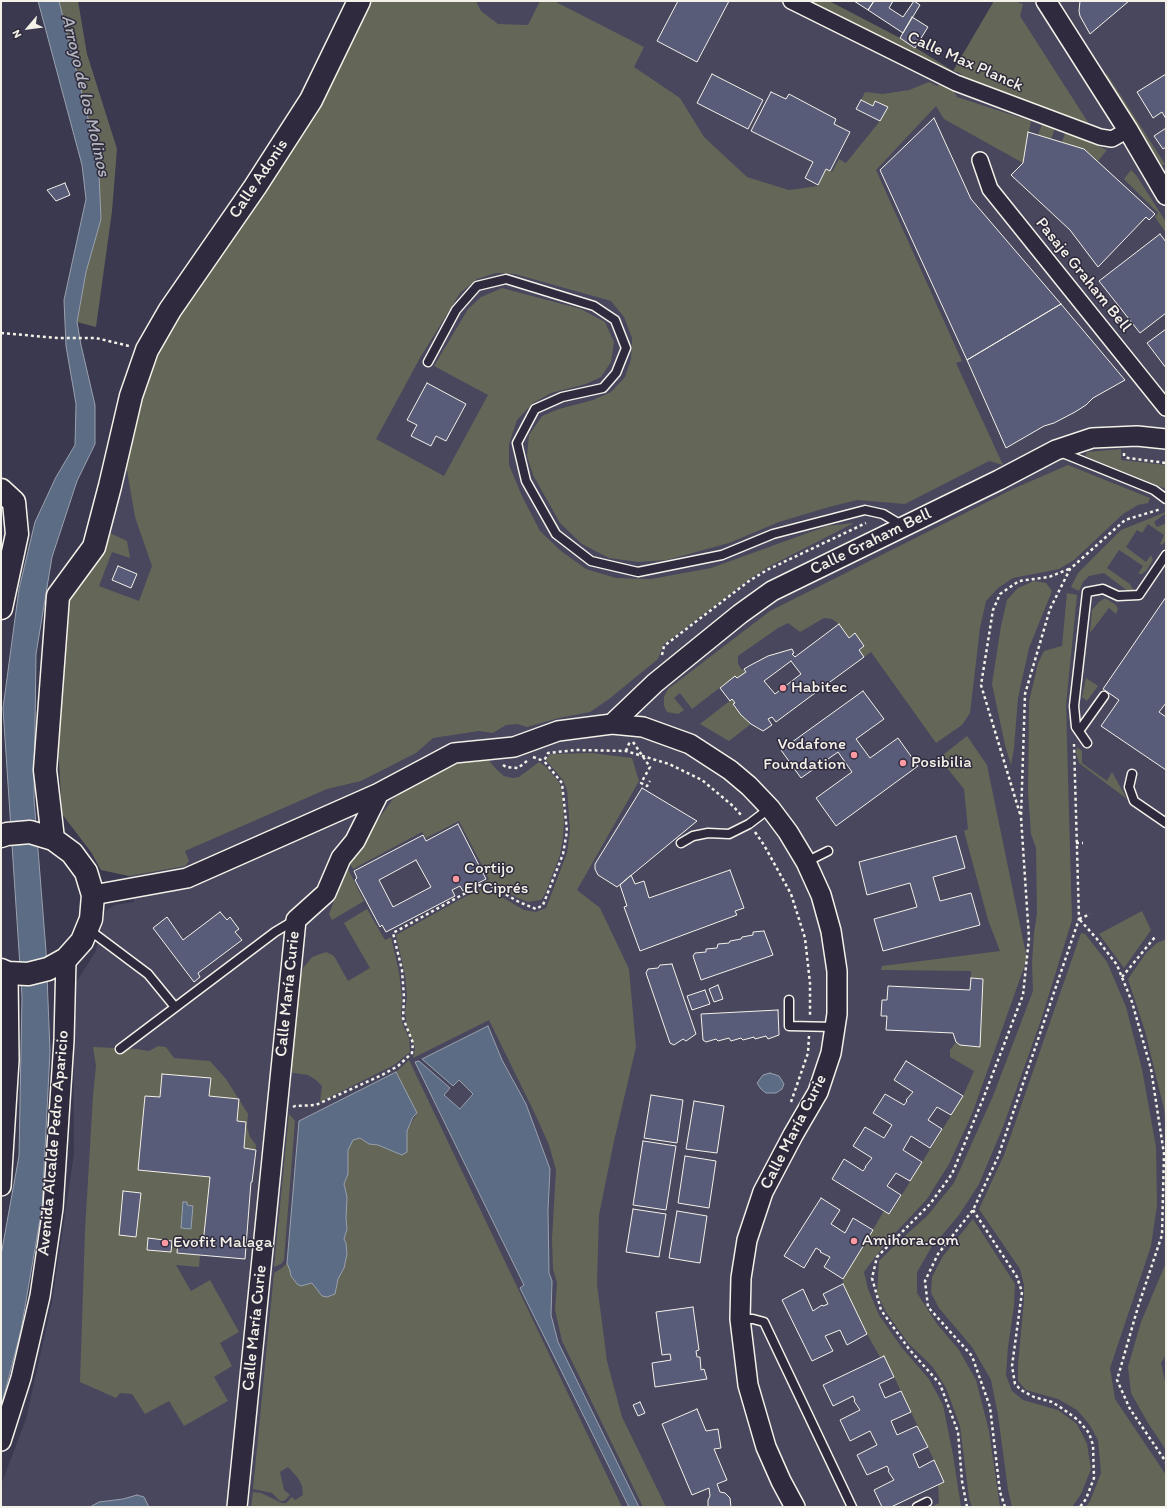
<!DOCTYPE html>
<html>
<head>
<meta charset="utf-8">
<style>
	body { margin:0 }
	#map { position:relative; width:1167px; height:1508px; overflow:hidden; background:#3b394f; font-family:Itim,sans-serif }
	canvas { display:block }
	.frame { position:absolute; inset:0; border:2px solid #f4f1e8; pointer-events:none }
	.north { position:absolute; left:8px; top:8px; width:40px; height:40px; -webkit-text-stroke:3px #2f2a3d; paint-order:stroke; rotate:242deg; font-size:11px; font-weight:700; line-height:16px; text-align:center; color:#f4f1e8 }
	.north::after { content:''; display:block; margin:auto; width:14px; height:18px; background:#f4f1e8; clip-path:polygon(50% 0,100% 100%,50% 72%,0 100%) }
</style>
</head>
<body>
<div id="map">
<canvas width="1167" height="1508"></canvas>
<div class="frame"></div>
<div class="north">N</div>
</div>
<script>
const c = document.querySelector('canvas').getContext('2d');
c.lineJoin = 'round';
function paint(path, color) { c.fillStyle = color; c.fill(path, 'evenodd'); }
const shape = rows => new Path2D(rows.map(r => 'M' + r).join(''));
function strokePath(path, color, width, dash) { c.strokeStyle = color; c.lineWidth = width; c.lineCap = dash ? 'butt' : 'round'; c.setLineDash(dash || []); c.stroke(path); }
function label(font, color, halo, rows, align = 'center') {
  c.font = font + ' Itim,sans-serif'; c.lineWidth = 3; c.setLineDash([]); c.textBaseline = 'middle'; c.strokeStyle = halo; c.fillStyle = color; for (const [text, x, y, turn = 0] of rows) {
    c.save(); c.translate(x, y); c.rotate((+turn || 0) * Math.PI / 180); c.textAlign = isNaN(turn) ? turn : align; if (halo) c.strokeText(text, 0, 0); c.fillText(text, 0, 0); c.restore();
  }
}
paint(shape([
	[365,1,829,1,900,38,953,71,994,1,1166,1,1166,1507,1,1507,1,1485,26,1419,52,1302,74,1153,73,987,96,951,105,911,115,905,134,902,129,876,101,870,91,852,62,814,64,604,110,533,121,485,129,433]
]), '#48475e');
paint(shape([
	[59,1,78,1,87,54,117,149,112,211,96,327,77,322,86,272,99,174,91,130],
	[365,1,476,1,481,11,498,24,528,25,540,1,554,1,644,47,634,67,680,98,704,137,747,177,789,190,818,186,826,169,832,172,839,159,846,163,880,121,887,107,876,101,873,106,861,100,865,92,883,94,909,90,929,82,937,86,942,83,952,88,957,97,1031,121,1023,163,944,119,936,106,876,170,962,361,956,363,1003,465,989,461,905,504,857,500,829,507,779,522,729,543,667,560,638,562,609,558,582,544,560,523,533,475,527,456,529,435,542,416,559,409,593,400,611,392,625,377,631,359,632,338,624,317,611,301,515,274,496,273,477,279,460,293,420,358,376,439,444,476,488,395,434,366,468,309,481,297,502,288,581,309,605,322,614,342,611,362,601,377,586,384,551,393,533,403,517,420,509,444,509,465,522,496,540,531,561,551,586,569,616,578,651,579,711,568,827,526,854,523,766,568,748,580,663,645,658,659,609,699,590,712,559,718,527,727,517,724,506,725,493,733,479,731,433,738,416,753,361,781,327,789,185,851,189,861,185,866,129,876,101,870,91,852,62,814,56,710,64,604,110,533,127,541,130,558,112,552,99,586,139,601,152,566,135,517,125,459,129,433,148,378,167,336],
	[799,1,829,1,900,38,953,71,994,1,1014,1,1023,4,1020,16,1091,127,965,80,960,73,953,71,951,74],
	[1107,74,1165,164,1162,166,1104,76],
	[1042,124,1055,128,1051,139,1038,135],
	[1065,133,1081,139,1107,150,1098,161,1084,149,1062,142],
	[1131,170,1136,175,1166,222,1166,233,1155,217,1158,213,1124,179],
	[1121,449,1121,460,1166,465,1166,489,1085,456,1087,452],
	[1068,465,1150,498,1148,503,1138,505,1123,514,1074,560,1059,569,1013,578,998,588,986,601,980,628,970,713,962,725,936,743,871,652,864,657,859,650,864,646,854,634,849,638,839,624,832,619,824,618,800,632,788,623,778,628,738,656,738,664,742,670,744,669,746,672,737,678,735,676,692,709,680,693,674,698,684,710,678,714,667,712,664,706,664,697,668,689,770,611,1015,488],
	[1166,512,1166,513,1154,522,1157,527,1166,523,1166,541,1162,545,1160,544,1164,535,1148,524,1142,533,1137,530,1126,547,1146,562,1151,555,1153,560,1146,571,1142,574,1138,574,1143,566,1119,550,1107,568,1130,584,1133,589,1129,592,1104,573,1089,576,1083,582,1079,591,1071,587,1078,573,1121,530],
	[1034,581,1046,583,1052,591,1029,648,1018,698,1014,748,1011,765,1005,745,992,684,1001,626,1007,600,1018,588],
	[1067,593,1077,595,1066,705,1072,920,1042,1017,1003,1127,979,1184,959,1215,931,1248,917,1272,917,1293,937,1324,959,1350,976,1380,989,1431,1000,1507,972,1507,969,1498,960,1426,946,1388,932,1366,908,1343,886,1312,877,1294,879,1261,897,1243,927,1216,954,1183,993,1096,1033,991,1032,963,1034,933,1037,913,1036,848,1031,834,1028,793,1029,702,1038,663,1044,651,1062,646],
	[1105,598,1116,605,1118,609,1116,614,1109,608,1090,633,1092,610,1099,602],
	[1086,678,1098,686,1087,701,1082,697],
	[732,699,735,703,733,704,735,708,751,724,729,741,700,724],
	[967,736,987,765,1027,959,972,1114,949,1164,927,1199,885,1244,864,1272,868,1289,879,1315,902,1348,929,1379,943,1405,953,1455,961,1507,931,1507,939,1503,938,1485,944,1481,884,1356,880,1357,867,1334,843,1284,843,1279,884,1211,890,1214,963,1096,974,1071,950,1057,950,1050,956,1042,965,1046,980,1047,983,979,971,978,971,971,881,970,882,966,1000,951,988,920,964,831,968,829,964,789,939,758],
	[1077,747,1082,751,1082,763,1107,781,1112,772,1127,799,1079,763,1076,753],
	[591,753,632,758,639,781,577,890,600,908,629,969,636,1047,614,1141,599,1215,597,1284,607,1361,622,1417,666,1507,643,1507,562,1341,555,1310,557,1283,553,1269,552,1239,556,1170,549,1145,535,1114,489,1020,413,1058,415,1048,407,1026,405,1012,407,997,405,975,396,935,479,889,488,889,524,910,536,912,546,908,567,853,570,830,567,790,563,780,546,760,550,754],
	[486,757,496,769,504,776,512,778,519,777,539,762,546,767,559,782,562,790,564,823,563,838,560,855,545,894,541,900,528,902,518,898,491,884,483,883,489,879,459,821,426,838,422,832,353,869,348,861,393,799,403,791,414,787,446,764,460,759],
	[347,867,364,901,332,920,329,914],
	[367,909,385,940,391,937,399,972,402,998,401,1015,403,1025,409,1038,410,1052,394,1065,320,1102,322,1086,316,1080,308,1075,287,1072,298,988,303,968,312,957,326,952,334,956,348,981,370,968,344,923],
	[1142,911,1151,930,1124,968,1099,934],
	[1081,933,1085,934,1107,962,1126,1007,1142,1069,1156,1147,1157,1205,1151,1246,1110,1368,1115,1399,1166,1475,1166,1507,1086,1507,1090,1501,1101,1473,1098,1440,1089,1424,1077,1410,1058,1399,1026,1390,1018,1381,1018,1364,1024,1300,1024,1285,1020,1269,979,1209,1004,1155],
	[1166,939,1166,1129,1164,1109,1145,1031,1128,979,1146,953,1157,943],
	[158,1046,166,1047,174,1058,210,1061,226,1079,248,1114,247,1127,250,1137,256,1145,252,1182,251,1182,245,1259,200,1255,199,1267,176,1265,191,1291,210,1280,239,1332,220,1343,232,1366,214,1377,228,1401,184,1426,169,1401,145,1414,132,1394,120,1393,116,1398,80,1382,85,1231,93,1095,96,1066,93,1047,137,1049,149,1051],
	[409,1060,622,1507,251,1507,253,1492,261,1493,282,1503,286,1503,292,1497,295,1500,303,1495,302,1486,298,1478,288,1467,280,1472,284,1490,290,1495,284,1501,280,1501,272,1493,253,1489,274,1273,282,1268,287,1263,294,1281,304,1285,312,1283,329,1296,335,1294,338,1279,344,1268,347,1254,346,1243,344,1239,347,1224,346,1218,347,1197,344,1184,348,1174,348,1150,353,1139,360,1138,367,1143,378,1145,402,1155,407,1150,407,1131,417,1113,396,1072],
	[289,1114,295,1121,284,1260,281,1264,274,1267],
	[973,1219,1015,1284,1014,1306,1008,1347,1006,1375,1012,1391,1023,1400,1058,1410,1077,1424,1087,1444,1091,1469,1081,1494,1072,1507,1012,1507,1008,1490,998,1415,991,1380,972,1347,939,1308,931,1293,932,1277,943,1256],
	[1166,1254,1166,1355,1161,1363,1166,1386,1166,1450,1148,1423,1131,1393,1128,1367,1141,1322,1165,1265]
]), '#646657');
const water = shape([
	[38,1,59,1,91,130,99,174,101,219,86,272,77,322,81,345,95,405,95,444,77,481,52,557,36,654,34,799,46,951,50,1051,42,1208,21,1330,1,1407,1,1255,19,1156,22,997,3,708,19,589,35,522,56,477,75,445,76,404,66,346,64,300,86,199,82,165,38,1],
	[488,1026,502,1060,526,1104,550,1169,548,1211,549,1273,552,1281,551,1315,558,1342,639,1507,629,1507,520,1288,524,1285,415,1062,419,1061,450,1088,444,1095,460,1109,473,1094,459,1080,453,1086,422,1059,488,1026],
	[396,1072,417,1113,413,1117,407,1131,407,1152,402,1155,378,1145,369,1144,360,1138,353,1140,348,1150,348,1174,344,1184,347,1197,346,1218,347,1229,344,1239,346,1243,347,1254,344,1268,338,1279,335,1294,327,1297,322,1296,312,1283,301,1286,297,1284,291,1276,290,1271,287,1263,299,1121,396,1072],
	[770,1073,779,1076,784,1084,782,1089,776,1093,766,1093,761,1089,757,1083,763,1075,770,1073],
	[183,1202,187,1202,187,1205,193,1206,191,1229,181,1228,183,1202],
	[137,1495,144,1497,149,1507,90,1507,99,1502,123,1499,137,1495]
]);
paint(water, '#5c6c85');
strokePath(water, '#99a1ad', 1);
const building = shape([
	[678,1,729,1,697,62,657,41,678,1],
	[854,1,874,1,868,10,854,1],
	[874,1,893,1,889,8,903,17,914,1,920,5,903,33,868,10,874,1],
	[1080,1,1129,1,1090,34,1080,16,1079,11,1080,1],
	[912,17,928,27,915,48,900,38,912,17],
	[712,74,763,100,748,129,697,103,712,74],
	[1166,74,1166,119,1162,112,1153,118,1137,92,1166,74],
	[771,92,786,99,789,94,836,119,834,124,850,132,830,171,826,169,818,185,805,178,813,162,751,131,771,92],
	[861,100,873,106,875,101,888,107,880,121,856,109,861,100],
	[934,118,971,199,1061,304,967,360,880,170,934,118],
	[1166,128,1166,147,1163,149,1154,136,1166,128],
	[1028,132,1084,149,1155,214,1149,220,1146,217,1098,267,1070,230,1011,175,1023,163,1028,132],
	[65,183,70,195,56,201,47,190,65,183],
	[1160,234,1166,242,1166,313,1140,333,1099,281,1160,234],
	[1061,304,1125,380,1093,398,1086,405,1075,412,1054,423,1044,426,1006,448,967,360,1061,304],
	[1166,329,1166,368,1147,343,1166,329],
	[427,383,466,404,446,441,436,436,431,446,411,436,417,425,407,420,427,383],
	[118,566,137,574,131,588,112,580,118,566],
	[1166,597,1166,703,1159,712,1166,717,1166,770,1101,726,1119,700,1103,689,1166,597],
	[839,624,849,638,855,633,864,646,859,650,864,657,819,690,814,685,811,687,815,693,776,722,772,717,768,719,772,725,763,731,751,724,741,715,733,704,735,703,732,699,730,701,720,688,735,676,737,678,746,672,744,669,749,666,768,656,792,649,794,653,792,654,795,657,839,624],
	[791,661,801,674,775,694,764,681,791,661],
	[863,691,884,719,856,739,870,758,898,738,918,766,836,826,816,798,852,772,838,752,801,778,781,750,863,691],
	[642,788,697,821,617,887,598,875,595,869,595,864,642,788],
	[458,824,486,879,463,891,460,886,452,890,455,896,386,932,382,925,380,927,355,880,357,878,354,871,423,835,426,841,458,824],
	[416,860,431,887,393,907,379,880,416,860],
	[956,836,965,868,933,877,940,901,971,893,980,925,883,951,874,919,917,907,910,883,867,895,859,862,956,836],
	[730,870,744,908,735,911,737,915,640,951,624,907,627,906,620,885,631,875,635,884,644,881,649,898,730,870],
	[220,912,227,920,230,917,239,929,235,932,242,940,198,973,200,977,194,982,153,928,167,917,183,940,220,912],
	[764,931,773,955,701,980,693,956,695,953,706,952,706,949,717,948,718,944,729,943,730,941,741,939,742,937,753,935,753,932,764,931],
	[672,964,696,1034,686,1041,683,1039,674,1045,670,1043,646,973,648,969,658,968,660,965,672,964],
	[971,978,983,979,980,1047,960,1045,956,1042,953,1033,886,1030,887,1016,881,1016,882,1000,887,1000,888,986,970,990,971,978],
	[718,985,723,999,714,1002,709,989,718,985],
	[705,990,710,1004,692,1010,687,996,705,990],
	[778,1010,779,1035,768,1039,766,1036,755,1039,754,1037,743,1040,741,1038,731,1041,729,1038,718,1041,716,1039,706,1042,703,1040,701,1014,778,1010],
	[906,1061,963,1096,951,1115,937,1107,928,1120,942,1129,930,1148,911,1136,903,1150,922,1162,910,1181,896,1173,887,1186,901,1195,889,1214,832,1179,844,1159,863,1171,866,1167,865,1167,872,1158,853,1146,865,1127,884,1138,892,1125,873,1113,885,1094,904,1105,907,1101,906,1100,913,1092,894,1080,906,1061],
	[162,1074,211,1078,209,1096,239,1099,237,1121,246,1122,244,1148,256,1150,252,1182,251,1182,245,1259,177,1253,178,1242,203,1244,210,1177,138,1170,145,1096,160,1097,162,1074],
	[651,1095,683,1100,677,1143,644,1138,651,1095],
	[694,1101,724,1106,717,1153,686,1149,694,1101],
	[643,1141,676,1146,666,1210,633,1205,643,1141],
	[685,1156,716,1161,709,1208,678,1203,685,1156],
	[123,1191,141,1193,136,1237,119,1235,123,1191],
	[821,1198,840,1210,831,1224,845,1233,853,1218,873,1230,843,1279,824,1267,830,1257,820,1252,821,1251,816,1248,804,1268,784,1256,821,1198],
	[633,1209,666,1214,659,1257,626,1252,633,1209],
	[677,1211,707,1216,700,1263,669,1258,677,1211],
	[148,1238,172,1241,171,1252,147,1250,148,1238],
	[843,1284,867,1334,847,1345,840,1330,825,1336,833,1351,812,1361,782,1300,803,1289,813,1311,822,1305,823,1306,828,1304,823,1294,843,1284],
	[693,1307,699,1350,696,1351,697,1357,700,1357,701,1370,704,1369,707,1379,655,1387,652,1363,671,1360,670,1354,662,1355,656,1312,693,1307],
	[884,1356,894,1377,879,1384,885,1398,901,1391,911,1412,891,1421,897,1435,917,1426,928,1447,913,1454,919,1468,934,1460,944,1482,891,1507,882,1507,874,1490,894,1480,888,1471,889,1470,887,1466,867,1475,857,1455,877,1445,870,1431,850,1441,840,1420,860,1410,854,1401,855,1400,853,1396,833,1406,823,1385,884,1356],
	[640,1402,645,1413,638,1416,633,1405,640,1402],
	[697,1409,706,1431,718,1429,721,1448,714,1449,727,1480,717,1484,720,1492,725,1493,730,1498,731,1507,708,1507,708,1500,710,1496,709,1488,692,1495,662,1424,697,1409]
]);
paint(building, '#585c78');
strokePath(building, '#f4f1e8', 1);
const service = shape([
	[428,362,456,310,477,286,506,279,594,306,615,320,626,348,616,373,603,388,562,397,535,409,517,443,526,481,556,534,591,561,638,572,722,555,773,534,865,510,883,514,903,526],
	[1060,452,1154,490,1166,499],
	[1079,731,1104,696],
	[1087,743,1076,727,1074,706,1087,592,1103,589,1118,596,1139,595,1166,555],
	[1132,774,1129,787,1134,801,1166,823],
	[681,843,693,836,708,833,729,834,749,824,770,808],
	[806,862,828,851],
	[88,929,148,974,175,1007],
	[789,1000,789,1026,835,1027],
	[120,1049,275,932,295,920],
	[740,1319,753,1319,764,1322,852,1507],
	[917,1507,927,1502]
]);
const minor = shape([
	[791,1,956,83,1100,137,1112,139,1128,130],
	[980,160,990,189,1166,408]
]);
const tertiary = shape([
	[1046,1,1128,130,1166,195],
	[612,724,655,683,740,614,772,591,999,480,1056,450,1092,438,1137,436,1166,439],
	[93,895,187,878,379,793],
	[1,1186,9,1060,8,973],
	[1,1441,21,1378,40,1296,53,1208,64,1040,66,959],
	[237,1507,296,920,326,893,341,858,355,841,379,793,454,753,514,747,558,731,612,724,643,727,690,744,730,770,749,786,770,808,788,832,806,862,821,895,831,931,837,971,837,1014,831,1053,818,1092,793,1135,763,1192,747,1240,741,1278,740,1319,748,1385,766,1447,781,1481,795,1507]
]);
const secondary = shape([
	[1,490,14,502,17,534,1,608],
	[1,836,7,834,30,832,53,839,72,853,86,872,93,895,91,919,82,941,66,959,48,969,28,974,8,973,1,970],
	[53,839,45,770,58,596,94,547,110,486,131,396,147,350,170,310,255,187,311,100,359,1]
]);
strokePath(service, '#f4f1e8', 11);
strokePath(minor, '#f4f1e8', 18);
strokePath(tertiary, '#f4f1e8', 22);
strokePath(secondary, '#f4f1e8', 25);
strokePath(shape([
	[1,333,58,338,96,338,129,346],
	[1124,453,1124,456,1128,458,1166,463],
	[662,655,664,646,749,581,767,570,866,523],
	[633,742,650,767,641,783,647,786,650,781],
	[626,751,630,741],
	[533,757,544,761],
	[503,765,506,767,518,768,527,761],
	[1020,814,981,685,993,610,1000,594,1019,581,1049,577,1069,569],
	[755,832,764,845,791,894,805,938,810,983,810,1017],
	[1076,843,1083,843],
	[1079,919,1090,914],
	[1080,920,1097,939,1117,965,1132,1002,1151,1069,1164,1154,1162,1235,1138,1307,1117,1380,1130,1409,1166,1462],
	[1122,977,1155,937],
	[791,1102,808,1053,809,1036],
	[293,1107,295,1106,316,1105,382,1075,398,1066,412,1053,413,1043,403,1018,404,997,402,970,393,933,480,885,491,886,519,902,536,909,543,905,563,854,567,831,562,783,544,761,548,753,576,750,626,751,669,764,702,780,733,806,742,816],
	[973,1210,1017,1277,1022,1292,1012,1366,1015,1384,1021,1390,1034,1397,1052,1402,1063,1409,1078,1420,1089,1433,1093,1445,1094,1478,1086,1499,1080,1507],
	[967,1507,962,1481,958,1432,940,1384,909,1349,881,1310,872,1278,877,1257,930,1204,952,1174,983,1099,1023,995,1029,938,1021,817,1025,694,1050,609,1070,569,1125,520,1161,509],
	[1005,1507,1000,1492,990,1407,972,1356,928,1307,925,1281,938,1254,973,1210,998,1157,1079,919,1074,744]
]), '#f4f1e8', 2.5, [3, 3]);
strokePath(service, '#2f2a3d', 8);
strokePath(minor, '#2f2a3d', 15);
strokePath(tertiary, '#2f2a3d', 19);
strokePath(secondary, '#2f2a3d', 22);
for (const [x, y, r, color] of [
	[783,688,4,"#ff9aa2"],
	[854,755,4,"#ff9aa2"],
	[903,763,4,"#ff9aa2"],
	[456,879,4,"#ff9aa2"],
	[854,1241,4,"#ff9aa2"],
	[165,1243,4,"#ff9aa2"]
]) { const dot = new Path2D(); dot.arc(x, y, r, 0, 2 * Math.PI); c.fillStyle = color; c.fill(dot); strokePath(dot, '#2f2a3d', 1.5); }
label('17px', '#f4f1e8', '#2f2a3d', [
	["Calle Max Planck",965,62,24],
	["Calle Adonis",259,179,-56],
	["Pasaje Graham Bell",1083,275,51],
	["Calle Graham Bell",871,542,-26],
	["Calle María Curie",288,994,-84],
	["Calle María Curie",794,1132,-63],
	["Avenida Alcalde Pedro Aparicio",54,1143,-85],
	["Calle María Curie",255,1328,-84]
]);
label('17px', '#f4f1e8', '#2f2a3d', [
	["Habitec",791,688],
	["Vodafone",846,745,"right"],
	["Foundation",846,765,"right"],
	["Posibilia",911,763],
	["Cortijo",464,869],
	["El Ciprés",464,889],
	["Amihora.com",862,1241],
	["Evofit Malaga",173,1243]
], 'left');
label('italic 18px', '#b0b5bb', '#2f2a3d', [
	["Arroyo de los Molinos",85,96,77]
]);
</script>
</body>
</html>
